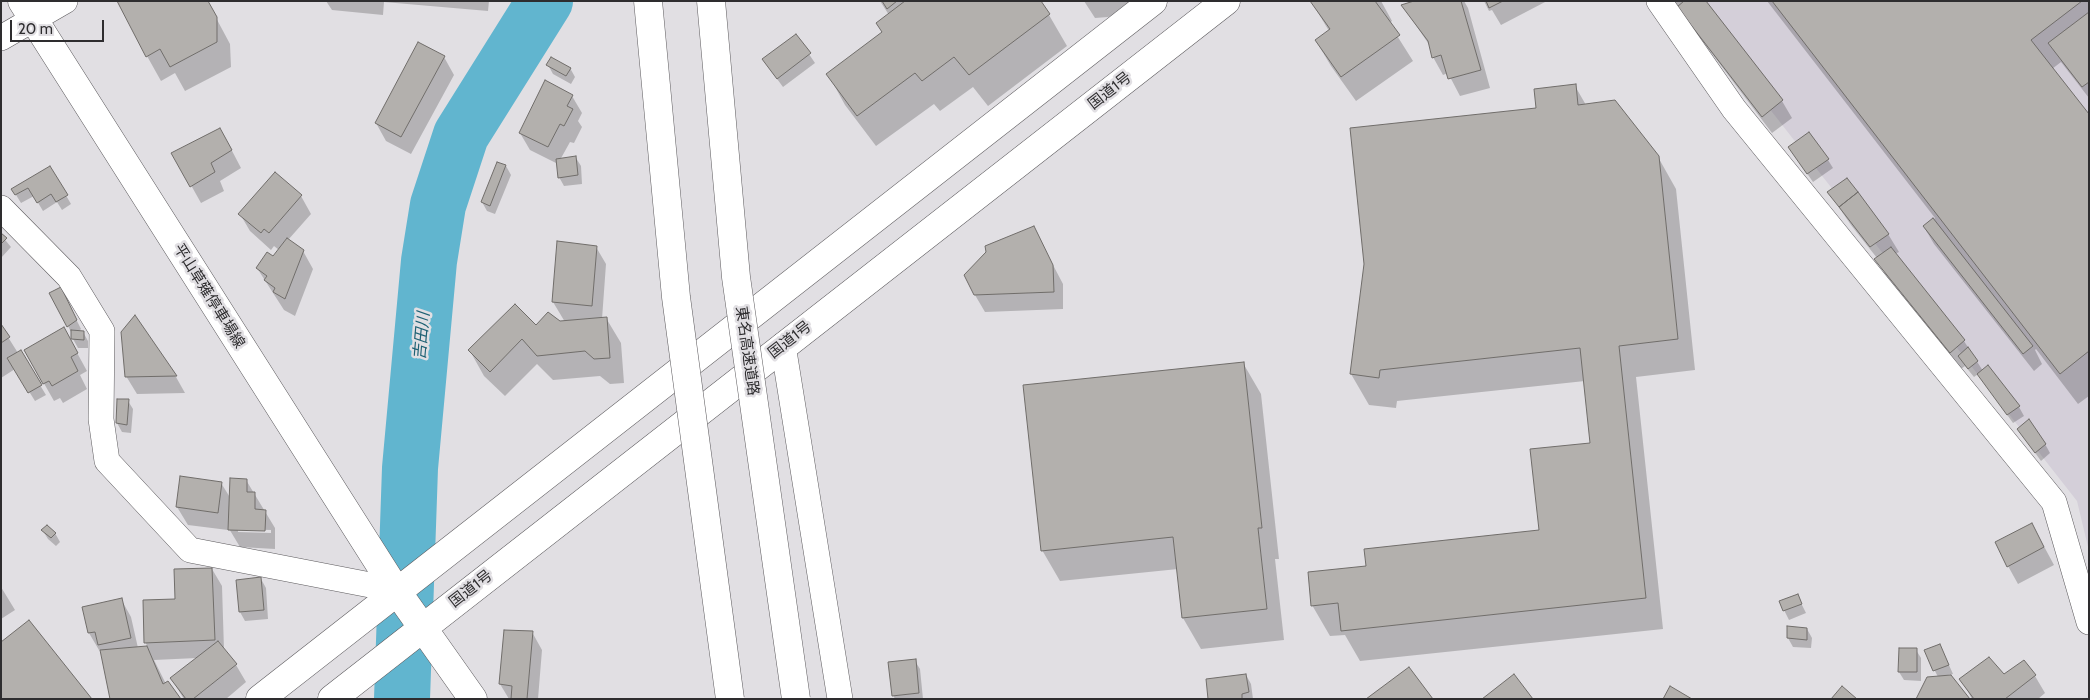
<!DOCTYPE html>
<html>
<head>
<meta charset="utf-8">
<style>
	body { margin:0 }
	#map { position:relative; width:2090px; height:700px; overflow:hidden; background:#e1dfe3; font-family:Cabin,sans-serif }
	canvas { display:block }
	.frame { position:absolute; inset:0; border:2px solid #2e2d2f; pointer-events:none }
	.scale { position:absolute; left:10px; top:20px; width:94px; height:22px; box-sizing:border-box; border:2px solid #2e2d2f; border-top:0; padding-left:6px; font-size:15px; line-height:18px; white-space:nowrap; color:#2e2d2f; -webkit-text-stroke:4px #e1dfe3; paint-order:stroke }
</style>
</head>
<body>
<div id="map">
<canvas width="2090" height="700"></canvas>
<div class="frame"></div>
<div class="scale">20 m</div>
</div>
<script>
const c = document.querySelector('canvas').getContext('2d');
c.lineJoin = 'round';
function paint(path, color) { c.fillStyle = color; c.fill(path, 'evenodd'); }
const shape = rows => new Path2D(rows.map(r => 'M' + r).join(''));
function strokePath(path, color, width, dash) { c.strokeStyle = color; c.lineWidth = width; c.lineCap = dash ? 'butt' : 'round'; c.setLineDash(dash || []); c.stroke(path); }
function label(font, color, halo, rows, align = 'center') {
  c.font = font + ' Cabin,"Noto Sans JP",sans-serif'; c.lineWidth = 5; c.setLineDash([]); c.textBaseline = 'middle'; c.strokeStyle = halo; c.fillStyle = color; for (const [text, x, y, turn = 0] of rows) {
    c.save(); c.translate(x, y); c.rotate((+turn || 0) * Math.PI / 180); c.textAlign = isNaN(turn) ? turn : align; if (halo) c.strokeText(text, 0, 0); c.fillText(text, 0, 0); c.restore();
  }
}
paint(shape([
	[1685,1,2089,1,2089,551,2077,501]
]), '#d4cfd9');
paint(shape([
	[207,1,230,44,231,67,185,91,175,73,161,81,147,56],
	[326,1,489,1,488,11,384,2,383,15,332,10],
	[880,1,1039,1,1049,15,1067,46,988,106,973,87,940,111,934,104,876,146,845,105,828,74,883,32,889,15],
	[1084,1,1135,1,1124,11,1108,17,1095,18],
	[1311,1,1381,1,1392,21,1389,23,1413,61,1356,101,1331,66,1316,41,1329,31],
	[1412,1,1464,1,1468,8,1490,88,1460,96,1448,73,1443,75,1433,57,1430,46,1403,6,1413,3],
	[1484,1,1547,1,1501,25,1492,10,1489,11],
	[1672,1,1705,1,1782,101,1792,118,1772,133],
	[1767,1,2089,1,2089,98,2061,62,2052,69,2089,116,2089,396,2078,404,2036,349,2035,350,2042,364,2034,371,1934,244,1924,227,1935,218],
	[796,35,815,63,783,87,769,68],
	[444,57,454,75,411,154,386,141,376,123],
	[548,65,570,68,575,77,571,84,553,74],
	[1575,86,1586,105,1658,157,1676,189,1695,370,1636,377,1663,629,1360,661,1345,635,1330,636,1312,605,1367,567,1540,532,1592,444,1585,381,1397,401,1396,408,1369,405,1351,374,1537,109],
	[572,96,582,113,578,121,582,127,574,143,570,142,560,160,576,158,581,166,582,184,564,186,559,177,558,164,530,150,520,133],
	[230,147,241,168,220,181,224,191,201,203,173,153],
	[1795,156,1828,160,1833,168,1813,182],
	[506,166,511,175,495,214,487,211,482,202],
	[50,168,71,204,62,210,57,202,43,211,34,196,21,203,13,190],
	[1829,193,1888,234,1899,252,1895,254,1964,341,1983,371,2019,407,2024,416,2013,423,1978,374,1974,377,1965,366,1961,369,1886,276,1877,258,1851,225],
	[301,196,311,214,288,240,303,251,313,269,295,316,284,310,257,268,274,258,279,250,274,246,271,250,250,231,240,214],
	[1033,227,1063,284,1063,309,985,312,975,295],
	[1,235,11,247,1,258],
	[559,242,596,247,606,264,602,319,606,318,621,343,624,383,610,384,600,376,553,380,537,364,505,396,484,376,470,351,536,327,565,322,553,302],
	[65,297,81,329,78,332,83,332,88,341,88,348,78,348,73,339,72,334,68,326],
	[135,317,176,377,185,393,137,394,126,376],
	[1,326,18,353,20,352,46,395,35,401,15,369,1,378],
	[64,329,87,371,80,375,87,389,63,403,60,398,54,401,25,350],
	[1243,363,1261,394,1279,559,1275,559,1284,640,1201,649,1183,618,1178,569,1060,581,1042,550],
	[118,400,128,401,133,409,131,433,122,432,117,423],
	[2018,429,2045,444,2050,453,2041,461],
	[182,478,221,483,231,499,246,480,275,528,275,549,240,547,228,527,228,530,188,525,177,507],
	[238,529,271,530,271,533,238,532],
	[2032,524,2054,565,2018,584,2008,566],
	[43,531,55,533,60,542,56,546,48,539],
	[212,569,222,586,224,650,236,665,246,682,226,699,184,699,182,696,171,678,197,658,154,660,166,684,180,699,99,650,89,633,121,599,131,617,138,648,148,647,145,642,176,600],
	[261,579,266,588,268,619,245,621,240,612,237,581],
	[1,587,15,610,1,619],
	[1797,595,1806,613,1789,620,1780,602],
	[1788,628,1807,629,1812,638,1811,648,1793,647,1788,638],
	[532,632,542,650,538,699,509,699,500,684],
	[1940,645,1953,674,1938,677,1925,651],
	[1916,650,1921,658,1921,681,1904,680,1899,672],
	[915,661,920,669,923,699,895,699,893,695],
	[1246,675,1251,684,1253,699,1210,699],
	[2004,676,2035,676,2045,693,2038,699,1972,699,1961,679]
]), '#0003');
strokePath(shape([
	[402,699,410,468,429,261,438,205,461,135,545,1]
]), '#61b5cf', 56);
const building = shape([
	[117,1,208,1,217,17,217,42,170,67,160,49,146,57,117,1],
	[882,1,897,1,887,9,882,1],
	[905,1,1041,1,1050,14,969,75,954,57,922,81,915,73,857,116,826,74,882,32,876,23,905,1],
	[1310,1,1375,1,1400,35,1341,77,1315,40,1330,29,1310,1],
	[1414,1,1461,1,1481,70,1448,79,1441,55,1432,58,1428,41,1401,5,1414,1],
	[1486,1,1503,1,1489,8,1486,1],
	[1684,1,1706,1,1783,100,1762,117,1677,7,1684,1],
	[1772,1,2082,1,2031,40,2089,114,2089,351,2060,374,1772,1],
	[2089,12,2089,82,2082,87,2048,43,2089,12],
	[796,34,811,53,777,79,762,59,796,34],
	[418,42,445,56,401,137,375,123,418,42],
	[551,57,571,68,566,76,546,65,551,57],
	[545,80,573,95,567,106,573,109,564,126,560,124,548,147,519,133,545,80],
	[1576,84,1578,105,1615,100,1659,156,1678,339,1619,346,1646,598,1341,631,1338,603,1311,606,1308,572,1366,566,1364,549,1539,530,1530,449,1590,443,1580,348,1380,370,1379,378,1350,374,1364,264,1350,128,1536,108,1534,89,1576,84],
	[220,128,232,150,211,163,215,172,190,187,171,153,220,128],
	[1809,132,1829,159,1807,174,1788,147,1809,132],
	[576,156,578,175,558,178,556,159,576,156],
	[497,162,506,165,490,206,481,202,497,162],
	[50,166,68,195,56,202,51,194,37,203,28,188,15,195,11,189,50,166],
	[275,172,302,195,269,233,264,229,261,233,238,214,275,172],
	[1847,178,1858,192,1839,207,1827,192,1847,178],
	[1858,192,1889,234,1870,247,1839,207,1858,192],
	[1933,218,2033,346,2023,354,1923,226,1933,218],
	[1034,226,1053,265,1054,292,974,295,964,275,986,252,985,246,1034,226],
	[1,233,7,238,1,244,1,233],
	[287,238,304,250,285,299,273,292,275,288,264,280,267,276,256,268,267,252,273,256,287,238],
	[557,241,597,246,592,306,552,302,557,241],
	[1891,247,1965,340,1950,353,1874,259,1891,247],
	[61,287,77,320,67,327,49,293,61,287],
	[515,304,536,325,548,312,560,321,607,317,610,358,594,359,585,351,537,356,522,339,490,372,468,350,515,304],
	[135,315,177,376,125,377,121,332,135,315],
	[1,324,10,337,1,343,1,324],
	[64,327,78,353,71,357,78,371,52,386,49,381,43,384,24,350,64,327],
	[71,330,84,331,84,340,71,339,71,330],
	[1968,347,1978,361,1968,369,1958,356,1968,347],
	[21,350,42,385,28,393,7,358,21,350],
	[1244,362,1262,528,1258,528,1267,609,1182,618,1173,537,1041,551,1023,385,1244,362],
	[1988,365,2020,406,2007,415,1977,374,1988,365],
	[117,399,129,399,127,425,116,423,117,399],
	[2029,419,2046,444,2035,453,2017,429,2029,419],
	[180,476,222,482,218,513,176,507,180,476],
	[230,478,247,479,247,492,255,492,255,509,266,510,265,531,228,530,230,478],
	[2032,523,2044,547,2007,567,1995,542,2032,523],
	[47,525,56,533,51,538,41,530,47,525],
	[212,568,215,640,144,643,143,600,175,599,174,569,212,568],
	[261,577,264,610,239,612,236,580,261,577],
	[1798,594,1802,604,1783,611,1779,601,1798,594],
	[122,598,131,638,98,645,95,632,88,633,82,607,122,598],
	[29,620,92,699,1,699,1,642,29,620],
	[1787,626,1807,628,1807,640,1787,638,1787,626],
	[504,630,533,631,527,699,511,699,512,686,499,684,504,630],
	[218,641,237,664,193,699,186,699,170,678,218,641],
	[1940,644,1949,665,1933,671,1924,650,1940,644],
	[147,646,163,684,168,681,181,699,110,699,100,650,147,646],
	[1899,648,1917,648,1917,672,1898,672,1899,648],
	[1989,657,2004,674,2024,660,2036,675,2005,699,1974,699,1959,679,1989,657],
	[916,659,919,693,892,696,888,662,916,659],
	[1409,667,1433,699,1366,699,1409,667],
	[1246,674,1249,692,1242,694,1242,699,1208,699,1206,679,1246,674],
	[1514,674,1533,699,1482,699,1514,674],
	[1951,675,1970,699,1916,699,1927,677,1951,675],
	[1670,686,1692,699,1663,699,1670,686],
	[1842,686,1857,699,1831,699,1842,686]
]);
paint(building, '#b3b0ad');
strokePath(building, '#706d6a', 1);
const minor = shape([
	[1659,1,1734,109,2054,502,2089,622],
	[1,38,65,1],
	[1,208,69,277,102,331,101,419,107,461,190,550,396,590],
	[783,345,840,699]
]);
const tertiary = shape([
	[396,590,473,699]
]);
const secondary = shape([
	[22,1,396,590]
]);
const trunk = shape([
	[260,699,1153,1],
	[332,699,1226,1]
]);
strokePath(minor, '#5d5b5e', 26);
strokePath(tertiary, '#5d5b5e', 29);
strokePath(secondary, '#5d5b5e', 29);
strokePath(trunk, '#5d5b5e', 29);
strokePath(minor, '#fff', 25);
strokePath(tertiary, '#fff', 28);
strokePath(secondary, '#fff', 28);
strokePath(trunk, '#fff', 28);
const motorwayBridge = shape([
	[648,1,676,297,730,699],
	[711,1,736,277,796,699]
]);
strokePath(motorwayBridge, '#5d5b5e', 29, []);
strokePath(motorwayBridge, '#fff', 28);
label('15px', '#2e2d2f', '#e1dfe3', [
	["国道1号",1110,91,-38],
	["平山草薙停車場線",209,296,58],
	["国道1号",790,340,-38],
	["東名高速道路",747,351,82],
	["国道1号",471,589,-38]
]);
label('italic 16px', '#1d6073', '#e1dfe3', [
	["吉田川",422,336,-85]
]);
</script>
</body>
</html>
